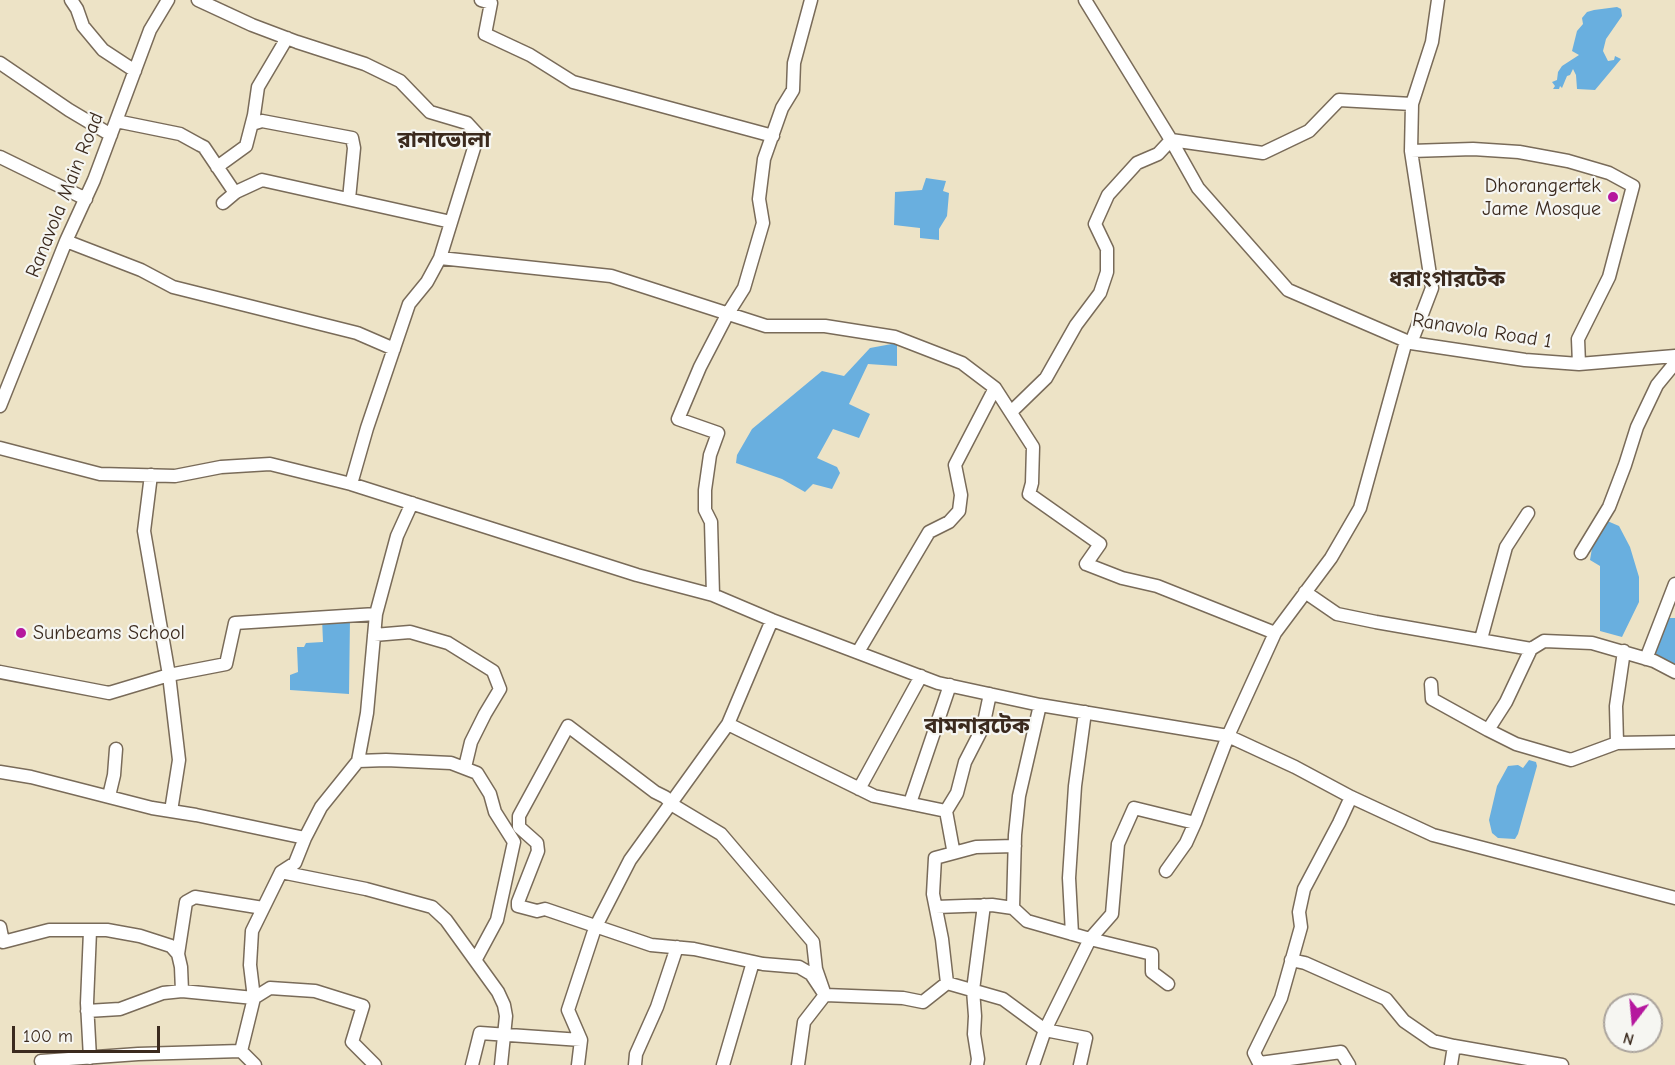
<!DOCTYPE html>
<html>
<head>
<meta charset="utf-8">
<style>
	body { margin:0 }
	#map { position:relative; width:1675px; height:1065px; overflow:hidden; background:#ede3c6; font-family:"Comic Neue",sans-serif }
	canvas { display:block }
	.north { position:absolute; left:1603px; top:993px; width:60px; height:60px; box-sizing:border-box; background:#f6f6f2; border:2px solid #aba49d; border-radius:50%; rotate:196deg; font-size:16px; font-weight:700; line-height:24px; text-align:center; color:#3b2a1e }
	.north::after { content:''; display:block; margin:auto; width:21px; height:27px; background:#b5179e; clip-path:polygon(50% 0,100% 100%,50% 72%,0 100%) }
	.scale { position:absolute; left:12px; top:1026px; width:148px; height:27px; box-sizing:border-box; border:3px solid #3b2a1e; border-top:0; padding-left:8px; font-size:18px; line-height:21px; white-space:nowrap; color:#3b2a1e; -webkit-text-stroke:4px #f6f6f2; paint-order:stroke }
</style>
</head>
<body>
<div id="map">
<canvas width="1675" height="1065"></canvas>
<div class="north">N</div>
<div class="scale">100 m</div>
</div>
<script>
const c = document.querySelector('canvas').getContext('2d');
c.lineJoin = 'round';
function paint(path, color) { c.fillStyle = color; c.fill(path, 'evenodd'); }
const shape = rows => new Path2D(rows.map(r => 'M' + r).join(''));
function strokePath(path, color, width, dash) { c.strokeStyle = color; c.lineWidth = width; c.lineCap = dash ? 'butt' : 'round'; c.setLineDash(dash || []); c.stroke(path); }
function label(font, color, halo, rows, align = 'center') {
  c.font = font + ' "Comic Neue","Noto Sans Bengali",sans-serif'; c.lineWidth = 4.5; c.setLineDash([]); c.textBaseline = 'middle'; c.strokeStyle = halo; c.fillStyle = color; for (const [text, x, y, turn = 0] of rows) {
    c.save(); c.translate(x, y); c.rotate((+turn || 0) * Math.PI / 180); c.textAlign = isNaN(turn) ? turn : align; if (halo) c.strokeText(text, 0, 0); c.fillText(text, 0, 0); c.restore();
  }
}
paint(shape([
	[1617,7,1621,9,1622,16,1606,39,1603,51,1608,61,1614,60,1615,56,1621,59,1595,90,1577,89,1576,75,1573,69,1570,75,1567,76,1562,88,1560,86,1559,89,1553,89,1555,86,1552,82,1557,80,1558,72,1562,66,1579,55,1572,51,1577,31,1583,24,1582,18,1587,12,1594,10],
	[926,178,946,181,943,191,949,193,947,216,939,229,939,240,920,238,920,228,894,225,895,192,922,190],
	[897,343,897,366,868,364,849,404,870,414,859,438,833,429,817,458,837,467,840,473,832,489,813,484,805,492,782,479,736,463,737,455,752,429,822,371,844,376,870,348],
	[1605,520,1619,526,1630,547,1639,577,1639,602,1622,637,1600,631,1600,566,1590,560,1594,536],
	[322,618,350,618,349,694,290,690,290,675,298,672,297,647,304,647,306,643,323,642],
	[1662,618,1675,618,1675,665,1664,663,1654,654],
	[1529,760,1536,762,1537,766,1518,834,1515,839,1498,838,1492,833,1489,820,1497,786,1508,766,1518,765,1523,768]
]), '#69afdf');
const minor = shape([
	[71,0,77,9,83,26,103,50,135,71],
	[198,0,252,25,297,42,365,64,400,81,430,112,467,123,478,135,440,258,427,282,409,304,367,428,351,484],
	[481,0,491,3,485,34,530,55,573,82,773,136],
	[1085,0,1171,140,1198,188,1288,290,1411,343,1525,360,1579,364,1675,356],
	[0,63,69,110,111,135],
	[116,121,180,134,200,145,204,147,235,193],
	[252,124,262,121,352,138,354,148,349,199],
	[1411,151,1473,149,1519,152,1568,161,1609,173,1633,186,1609,277,1578,339,1579,364],
	[0,157,86,199],
	[217,167,246,146,254,115,258,87,287,38],
	[223,203,236,192,262,180,451,222],
	[66,241,141,270,173,287,357,333,394,349],
	[440,258,611,276,766,326,825,326,895,337,962,363,995,388,1033,447,1032,483,1029,494,1100,544,1086,564,1122,578,1157,586,1275,633],
	[1411,343,1432,288,1411,151,1412,104,1432,42,1438,0],
	[0,406,66,241,94,180,150,30,168,0],
	[1011,412,1046,378,1076,325,1100,293,1107,272,1107,249,1095,224,1108,195,1137,163,1158,154,1171,140,1263,153,1309,131,1339,100,1412,104],
	[0,448,100,474,175,476,221,467,270,464,351,484,637,575,713,595,772,620,938,683,1040,705,1228,736,1295,767,1351,797,1433,835,1675,898],
	[151,475,144,531,169,675,179,760,171,811],
	[1581,553,1609,507,1625,465,1637,427,1657,385,1675,363],
	[1305,592,1337,614,1376,622,1531,649,1544,641,1592,643,1654,661,1675,672],
	[713,595,711,522,705,510,705,490,710,455,718,433,678,419,700,367,727,315,744,288,763,223,759,199,764,159,782,108,793,90,794,63,811,0],
	[374,635,410,632,448,643,493,671,500,689,485,714,471,742,465,767],
	[1481,639,1506,547,1528,513],
	[1531,649,1506,702,1488,730,1516,744,1571,760,1617,743,1675,742],
	[858,652,929,532,949,522,959,511,961,495,955,465,995,388],
	[1646,659,1675,584],
	[0,672,109,693,169,675,226,664,235,623,376,614],
	[1431,684,1432,699,1488,730],
	[728,724,874,796,946,811,953,849],
	[1617,743,1616,706,1624,651],
	[358,761,386,760,451,763,477,773,490,794,495,812,514,842,497,920,476,959],
	[0,772,31,777,152,808,196,815,305,838],
	[859,789,921,676],
	[109,796,114,775,116,749],
	[910,803,950,685],
	[946,811,957,793,965,762,983,727,990,694],
	[1166,871,1186,843,1195,823],
	[281,872,366,889,432,907,446,920,498,992,504,1005,506,1016,501,1065],
	[936,907,992,905,1013,908],
	[0,927,3,942,49,930,107,930,140,936,171,946,178,954,181,967,182,991,254,998,270,988,315,991,363,1006,352,1042,375,1065],
	[1072,934,1069,878,1075,786,1085,712],
	[178,954,186,902,195,897,263,908],
	[1291,960,1305,963,1386,999,1404,1021,1433,1041,1454,1046,1451,1065],
	[947,983,942,939,933,894,935,858,976,847,1015,846],
	[1168,984,1152,972,1152,954,1090,939,1112,914,1118,844,1134,808,1195,823,1228,736,1275,633,1331,558,1360,508,1406,341],
	[87,1011,120,1009,163,993,182,991],
	[1454,1046,1562,1065],
	[90,1058,87,1003,90,931],
	[41,1061,138,1054,241,1051],
	[1260,1063,1341,1052,1349,1065],
	[255,1065,241,1051,254,998,250,965,252,931,281,872,295,863,305,838,321,807,358,761,367,713,376,614,397,536,412,503],
	[472,1065,480,1033,581,1040],
	[578,1065,581,1040,568,1010,595,928,630,860,728,724,772,620],
	[635,1065,636,1054,657,1007,677,947],
	[723,1065,753,962],
	[798,1065,804,1022,825,995,811,974,799,967,763,964,694,949,651,945,545,909,537,911,518,906,518,902,538,851,537,843,519,827,519,816,568,726,655,792,665,797,676,807,721,834,813,942,816,969,825,995,903,998,923,1002,947,983,1003,999,1045,1030,1086,1038,1080,1065],
	[977,1065,978,1059,974,1034,975,1016,973,990,984,905],
	[1033,1065,1045,1030,1090,939,1027,921,1013,908,1015,835,1019,796,1040,705],
	[1260,1065,1254,1053,1281,998,1301,927,1299,912,1304,889,1339,823,1351,797]
]);
strokePath(minor, '#796b59', 15);
strokePath(minor, '#fff', 12);
for (const [x, y, r, color] of [
	[1613,197,6,"#b5179e"],
	[21,633,6,"#b5179e"]
]) { const dot = new Path2D(); dot.arc(x, y, r, 0, 2 * Math.PI); c.fillStyle = color; c.fill(dot); strokePath(dot, '#f6f6f2', 2); }
label('20px', '#3b2a1e', '#f6f6f2', [
	["Dhorangertek",1601,186],
	["Jame Mosque",1601,209],
	["Sunbeams School",33,633,"left"]
], 'right');
label('20px', '#3b2a1e', '#f6f6f2', [
	["Ranavola Main Road",65,195,-68],
	["Ranavola Road 1",1482,331,9]
]);
label('bold 22px', '#3b2a1e', '#f6f6f2', [
	["রানাভোলা",444,141],
	["ধরাংগারটেক",1447,280],
	["বামনারটেক",977,727]
]);
</script>
</body>
</html>
